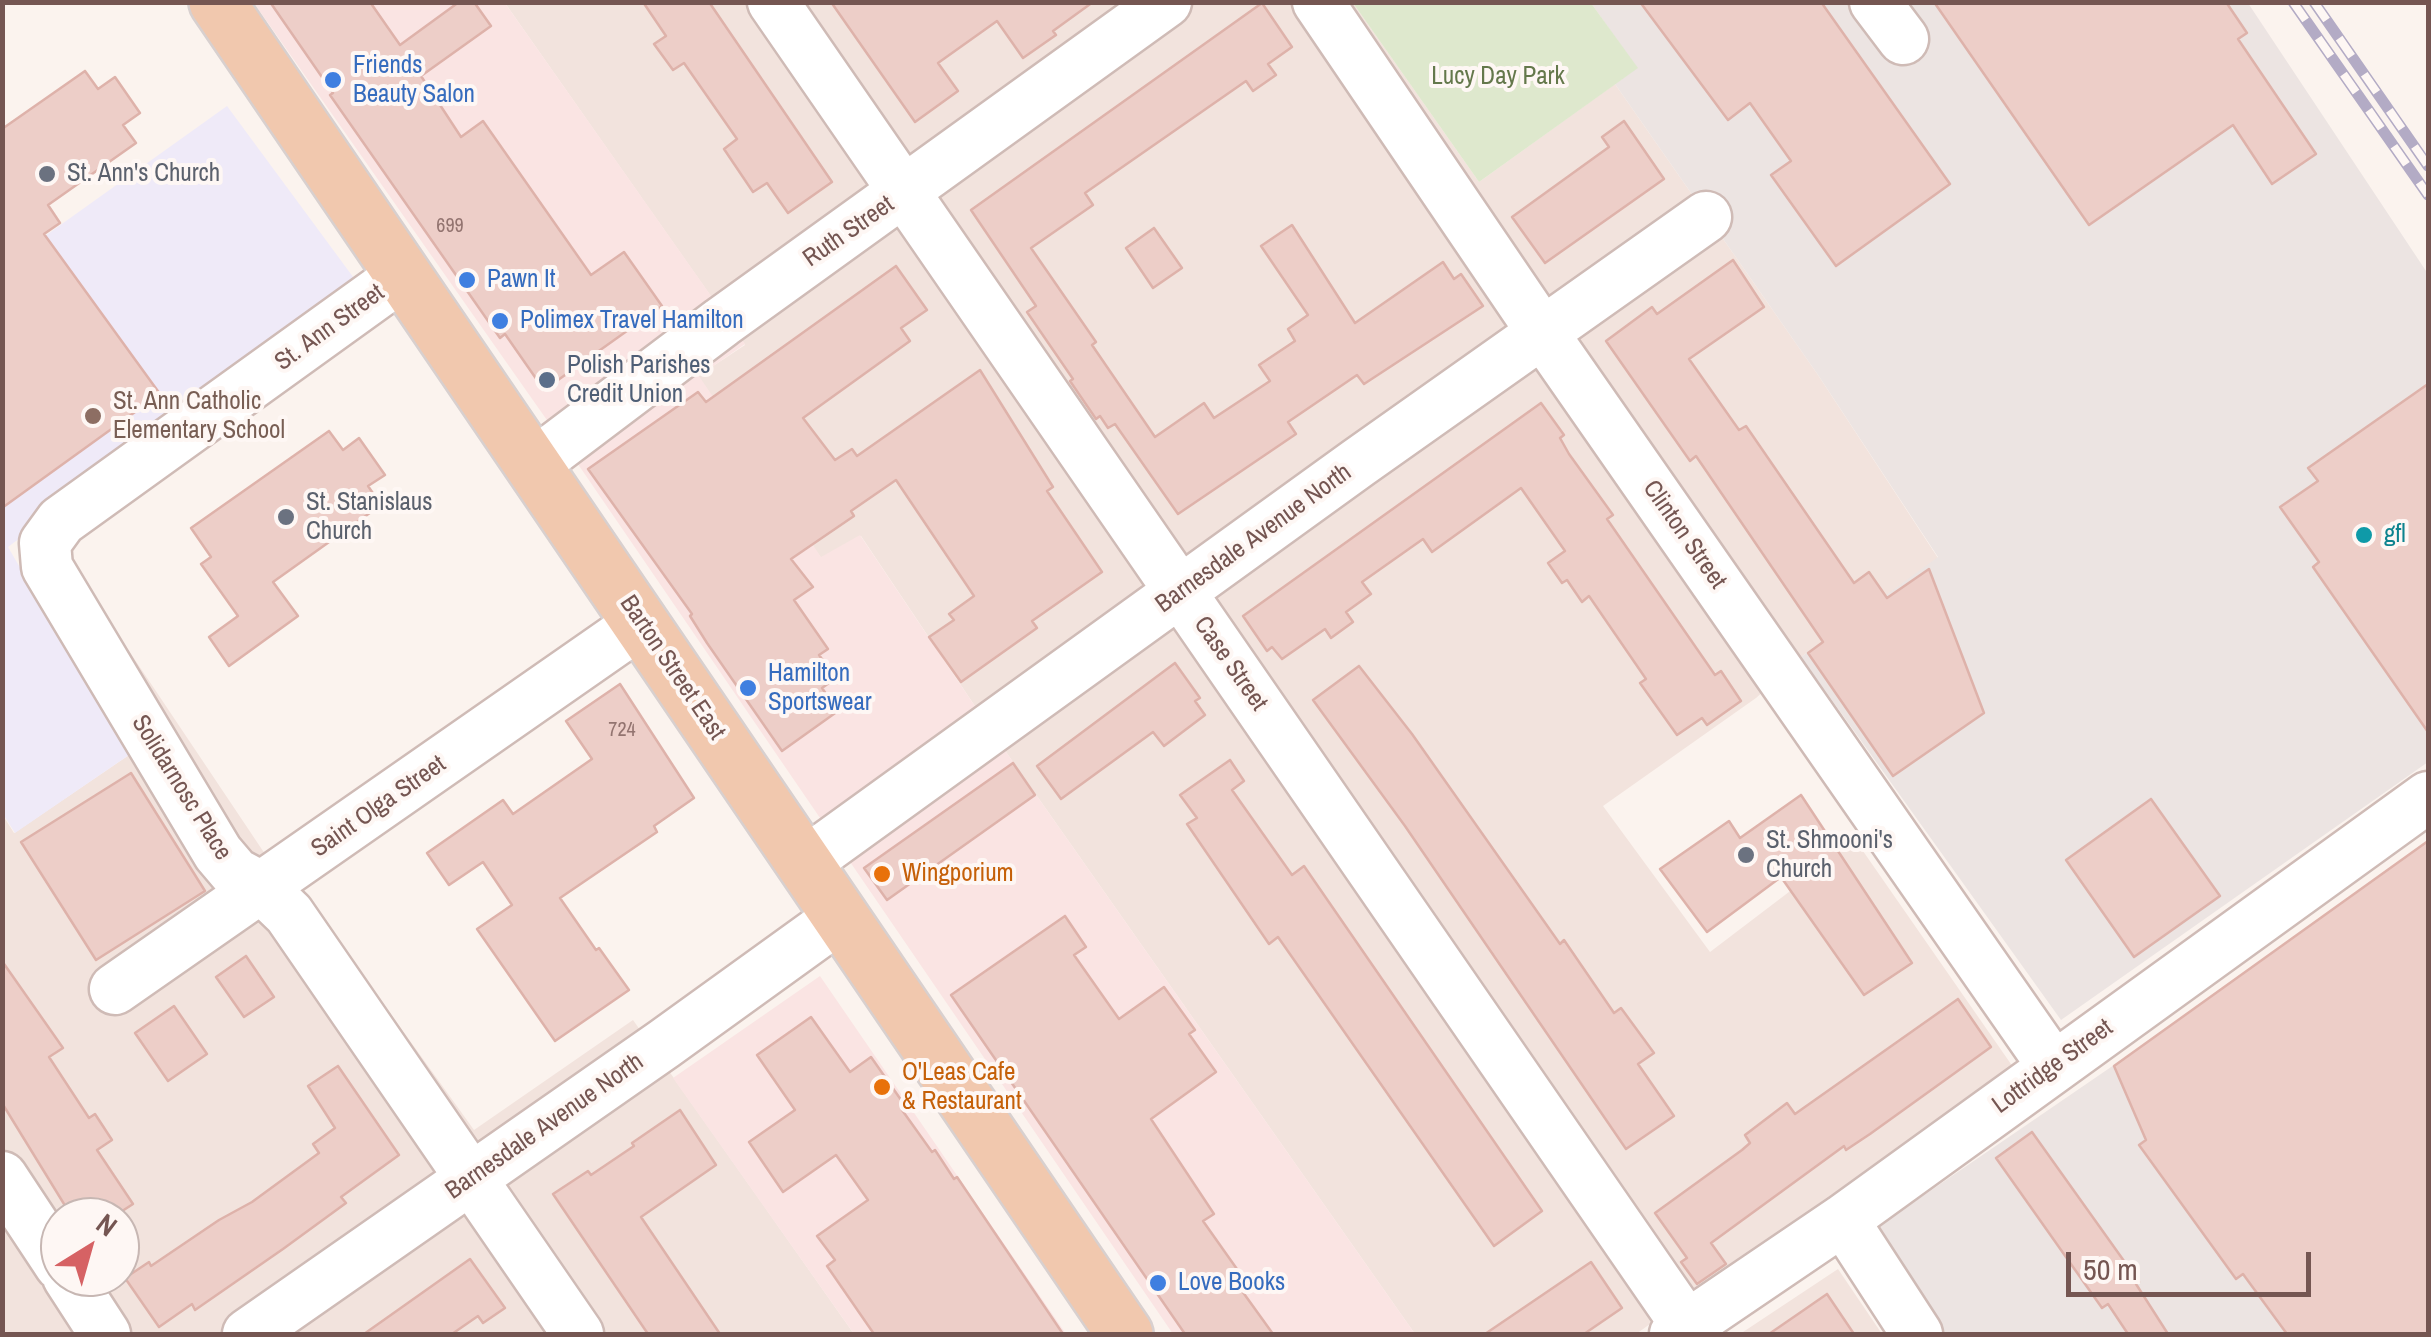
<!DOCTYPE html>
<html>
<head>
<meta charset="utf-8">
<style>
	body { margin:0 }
	#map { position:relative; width:2431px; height:1337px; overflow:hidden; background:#fbf3ee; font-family:"Archivo Narrow",sans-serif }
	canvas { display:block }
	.frame { position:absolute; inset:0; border:5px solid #755652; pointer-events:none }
	.north { position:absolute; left:40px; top:1197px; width:100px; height:100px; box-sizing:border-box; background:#fef7f4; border:2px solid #c7b7b3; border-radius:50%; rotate:37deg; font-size:28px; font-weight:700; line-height:40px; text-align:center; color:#755652 }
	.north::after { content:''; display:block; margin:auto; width:35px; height:45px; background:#d66264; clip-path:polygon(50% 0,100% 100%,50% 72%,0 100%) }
	.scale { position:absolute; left:2066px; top:1252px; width:245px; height:45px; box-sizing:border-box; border:5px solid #755652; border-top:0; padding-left:12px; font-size:30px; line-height:35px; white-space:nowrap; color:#755652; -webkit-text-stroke:8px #fef7f4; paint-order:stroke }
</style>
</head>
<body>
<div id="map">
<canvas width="2431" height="1337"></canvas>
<div class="frame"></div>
<div class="north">N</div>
<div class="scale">50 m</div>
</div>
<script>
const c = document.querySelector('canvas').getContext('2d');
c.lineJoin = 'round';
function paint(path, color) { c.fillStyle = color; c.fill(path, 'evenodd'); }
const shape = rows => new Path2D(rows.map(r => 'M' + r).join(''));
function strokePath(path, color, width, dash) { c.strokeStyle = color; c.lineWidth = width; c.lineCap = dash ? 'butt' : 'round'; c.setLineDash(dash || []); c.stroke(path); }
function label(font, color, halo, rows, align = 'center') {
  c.font = font + ' "Archivo Narrow",sans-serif'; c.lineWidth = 8; c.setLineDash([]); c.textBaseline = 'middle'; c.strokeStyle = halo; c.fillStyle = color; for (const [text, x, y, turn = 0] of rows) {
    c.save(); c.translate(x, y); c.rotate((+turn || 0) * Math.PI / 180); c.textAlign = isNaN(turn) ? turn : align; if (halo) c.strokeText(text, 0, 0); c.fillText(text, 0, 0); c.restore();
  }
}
paint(shape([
	[505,3,1353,3,1479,182,1615,84,1818,375,1938,558,1801,657,1756,698,1603,806,1710,952,1856,841,2013,1067,1636,1334,1415,1334,999,742,861,536,821,558,698,376,745,345],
	[119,636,263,851,311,903,474,1130,633,1020,854,1334,3,1334,2,814,14,833,129,755],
	[60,1217,120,1217,120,1277,60,1277],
	[1838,1269,1882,1334,1740,1334]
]), '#f2e3dd');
paint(shape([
	[254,3,505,3,745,344,699,376,821,557,860,535,999,742,1415,1334,1173,1334,582,470],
	[820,976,1066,1334,854,1334,673,1078]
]), '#fae4e3');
paint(shape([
	[1591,3,2248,3,2428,274,2428,762,2061,1020,1801,657,1938,557,1818,375,1615,84,1637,68],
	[2428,850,2428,1334,1940,1334,1873,1230]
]), '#ece4e2');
paint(shape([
	[227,106,359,285,8,547,129,755,15,833,3,814,3,266]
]), '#efeaf8');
paint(shape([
	[1353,3,1591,3,1638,68,1479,182]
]), '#dee8cd');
const building = shape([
	[270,2,370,2,400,45,459,2,474,2,491,26,421,76,461,137,483,121,591,275,624,252,662,306,544,390,505,334,500,338,330,95,333,93,270,2],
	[643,2,709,2,832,182,788,213,767,183,753,192,724,149,737,139,684,63,673,70,654,44,666,36,643,2],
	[831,2,1093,2,1053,31,1056,35,1023,58,997,21,938,63,958,91,915,122,831,2],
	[1640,2,1821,2,1950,184,1836,266,1771,175,1791,161,1750,103,1728,120,1640,2],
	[1934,2,2226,2,2247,33,2238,39,2316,154,2272,184,2233,125,2089,225,1934,2],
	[1262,3,1292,47,1268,64,1276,75,1253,91,1246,81,1085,193,1093,205,1031,248,1096,342,1092,345,1155,437,1204,403,1214,418,1270,381,1259,365,1295,341,1288,329,1308,315,1261,246,1292,225,1355,323,1443,262,1454,279,1461,274,1483,306,1364,384,1357,375,1288,422,1296,434,1178,514,1115,424,1108,428,1100,416,1096,419,1070,381,1073,379,1027,312,1036,306,971,210,1262,3],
	[85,71,98,89,115,77,140,113,123,125,136,143,48,205,60,223,44,234,160,394,2,508,2,129,85,71],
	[1624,121,1664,179,1545,263,1512,217,1609,147,1602,137,1624,121],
	[1154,228,1182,268,1153,288,1126,248,1154,228],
	[1733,260,1764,307,1689,359,1739,430,1746,426,1854,583,1869,572,1887,598,1929,569,1984,713,1893,776,1808,653,1823,642,1696,456,1690,461,1606,341,1652,307,1657,314,1733,260],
	[896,266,927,310,901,328,910,341,803,418,835,460,852,449,857,456,980,370,1053,487,1047,491,1102,572,1032,621,1037,628,961,682,929,637,954,620,949,614,974,596,896,480,851,511,854,516,791,559,813,587,794,600,828,649,819,655,836,678,822,688,838,711,782,751,707,643,690,616,692,614,588,469,698,392,706,402,896,266],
	[2428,384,2428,732,2313,567,2319,562,2280,507,2318,481,2308,468,2428,384],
	[1541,403,1564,435,1560,438,1569,454,1613,515,1607,519,1715,675,1721,671,1741,701,1707,725,1702,718,1677,735,1640,683,1646,679,1589,596,1582,602,1567,580,1562,583,1548,563,1565,551,1521,488,1432,552,1423,539,1362,582,1371,594,1346,612,1353,622,1331,638,1325,629,1282,659,1272,647,1267,651,1243,616,1541,403],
	[329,431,343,450,359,438,385,475,368,486,381,505,273,582,298,616,229,666,209,637,238,616,201,564,211,557,191,528,329,431],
	[1175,663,1200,698,1195,701,1205,715,1164,746,1153,732,1061,799,1037,766,1175,663],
	[1359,666,1412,734,1560,944,1564,940,1614,1013,1621,1008,1654,1053,1638,1064,1674,1116,1626,1149,1405,826,1313,700,1359,666],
	[620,684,694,798,654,826,657,832,560,898,596,950,599,948,629,990,555,1041,477,929,512,905,483,862,449,885,427,853,503,800,513,814,592,759,566,721,620,684],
	[1230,760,1244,781,1232,790,1292,875,1304,866,1542,1211,1494,1246,1278,937,1269,944,1187,824,1197,818,1180,795,1230,760],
	[1013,763,1035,795,887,900,864,868,1013,763],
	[131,773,205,891,96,960,21,842,131,773],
	[1801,795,1912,963,1864,995,1781,877,1707,932,1660,869,1729,821,1740,838,1801,795],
	[2151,799,2220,896,2134,957,2066,860,2151,799],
	[2428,841,2428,1334,2287,1334,2243,1274,2236,1279,2139,1145,2146,1140,2114,1066,2428,841],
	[1065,916,1086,947,1074,955,1119,1019,1164,987,1195,1030,1189,1034,1216,1072,1151,1119,1214,1214,1203,1221,1244,1279,1237,1284,1273,1334,1185,1334,951,995,1065,916],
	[246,956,274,997,244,1017,216,977,246,956],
	[2,961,63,1048,49,1057,89,1118,95,1114,112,1140,97,1150,133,1204,113,1217,72,1217,2,1103,2,961],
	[1958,999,1991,1047,1870,1134,1846,1150,1844,1146,1711,1243,1726,1264,1697,1284,1681,1262,1687,1258,1655,1213,1742,1150,1750,1143,1745,1135,1787,1103,1795,1114,1958,999],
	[174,1006,207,1054,168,1081,135,1033,174,1006],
	[811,1017,850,1072,871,1057,906,1107,902,1110,932,1152,935,1150,954,1179,957,1177,1063,1334,874,1334,827,1266,835,1260,817,1236,868,1200,836,1155,783,1192,749,1142,795,1110,757,1055,811,1017],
	[338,1066,399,1155,341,1197,346,1203,283,1249,195,1310,192,1304,159,1327,125,1278,149,1262,151,1266,219,1220,252,1202,319,1153,313,1144,335,1128,308,1086,338,1066],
	[680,1110,716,1165,641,1217,720,1334,648,1334,553,1194,588,1171,591,1175,634,1146,632,1143,680,1110],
	[2032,1132,2139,1282,2136,1284,2168,1334,2128,1334,2108,1304,2102,1308,1996,1158,2032,1132],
	[470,1259,505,1308,483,1323,478,1316,452,1334,364,1334,470,1259],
	[1591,1262,1622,1308,1584,1334,1485,1334,1591,1262],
	[1827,1294,1854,1334,1769,1334,1801,1312,1827,1294]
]);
paint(building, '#edcec8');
strokePath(building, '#deb2aa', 2.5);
const minor = shape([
	[773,2,1687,1326],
	[1318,2,1542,332,2053,1066],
	[1875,2,1903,39],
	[404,274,61,521,45,543,47,567,218,853,235,873,261,887,289,914,578,1334],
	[534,464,722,322,1166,2],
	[803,864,1358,463,1706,217],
	[115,989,642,622],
	[2,1177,60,1265],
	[1843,1220,1917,1334],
	[68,1277,105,1334],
	[248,1334,664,1044,840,917],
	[1675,1334,1843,1220,2428,797]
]);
const major = shape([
	[217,2,1125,1334]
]);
strokePath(minor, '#cfbbb6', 55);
strokePath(major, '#d8d0cf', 60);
strokePath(minor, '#fff', 50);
strokePath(major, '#f1c8ae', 55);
const rail = shape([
	[2293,2,2428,195],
	[2314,2,2428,166]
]);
strokePath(rail, '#b3abc5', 11);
strokePath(rail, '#fef7f4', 8, [22]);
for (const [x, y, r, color] of [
	[333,80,10,"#3f7fe0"],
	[47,174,10,"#6b7280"],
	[467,280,10,"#3f7fe0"],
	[500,321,10,"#3f7fe0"],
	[547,380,10,"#5c6f8a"],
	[93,416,10,"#8d6e63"],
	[286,517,10,"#6b7280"],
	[2364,535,10,"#0f9aa8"],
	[748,688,10,"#3f7fe0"],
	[1746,855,10,"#6b7280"],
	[882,874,10,"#e8710a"],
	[882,1087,10,"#e8710a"],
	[1158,1283,10,"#3f7fe0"]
]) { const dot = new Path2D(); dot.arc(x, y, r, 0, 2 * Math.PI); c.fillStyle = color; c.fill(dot); strokePath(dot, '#fef7f4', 4); }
label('20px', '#937470', null, [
	["699",450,227],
	["724",622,731]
]);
label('25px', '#366cbe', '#fef7f4', [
	["Friends",353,66],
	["Beauty Salon",353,95],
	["Pawn It",487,280],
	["Polimex Travel Hamilton",520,321],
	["Hamilton",768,674],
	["Sportswear",768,703],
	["Love Books",1178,1283]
], 'left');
label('25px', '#64784b', '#fef7f4', [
	["Lucy Day Park",1498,77]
]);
label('25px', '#5b616d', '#fef7f4', [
	["St. Ann's Church",67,174],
	["St. Stanislaus",306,503],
	["Church",306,532],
	["St. Shmooni's",1766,841],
	["Church",1766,870]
], 'left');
label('25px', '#755652', '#fef7f4', [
	["Ruth Street",849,232,-35],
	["St. Ann Street",330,328,-36],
	["Clinton Street",1684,535,55],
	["Barnesdale Avenue North",1254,539,-36],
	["Case Street",1230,664,55],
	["Barton Street East",672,668,56],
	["Solidarnosc Place",181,788,58],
	["Saint Olga Street",379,807,-35],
	["Lottridge Street",2053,1067,-36],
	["Barnesdale Avenue North",545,1127,-35]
]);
label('25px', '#4e5e75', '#fef7f4', [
	["Polish Parishes",567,366],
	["Credit Union",567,395]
], 'left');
label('25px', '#785e54', '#fef7f4', [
	["St. Ann Catholic",113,402],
	["Elementary School",113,431]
], 'left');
label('25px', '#0d838f', '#fef7f4', [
	["gfl",2384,535]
], 'left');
label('25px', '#c56008', '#fef7f4', [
	["Wingporium",902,874],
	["O'Leas Cafe",902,1073],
	["& Restaurant",902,1102]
], 'left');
</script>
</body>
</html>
